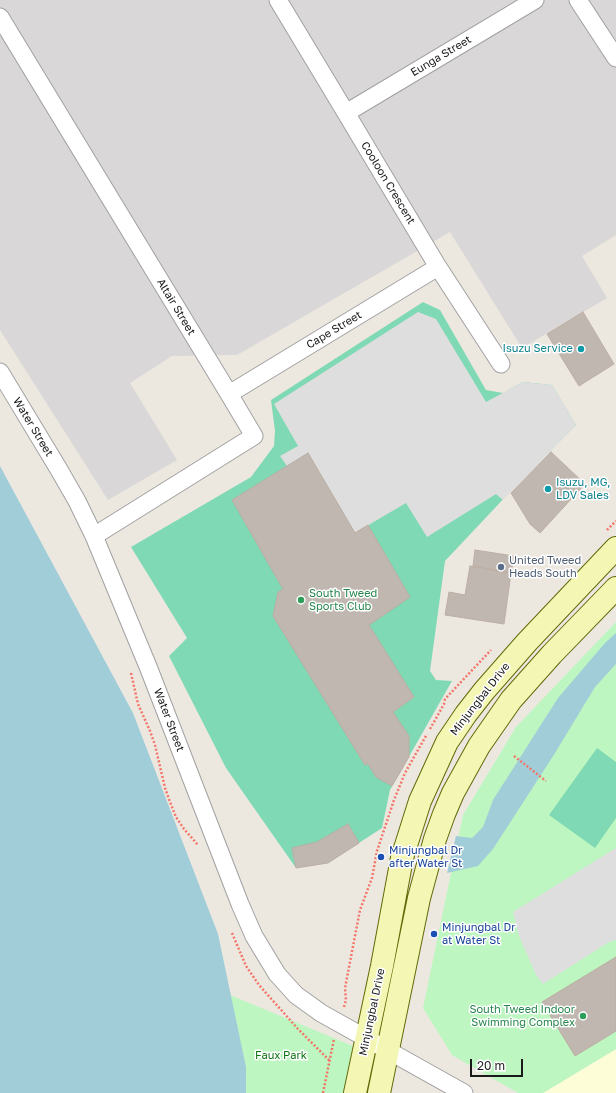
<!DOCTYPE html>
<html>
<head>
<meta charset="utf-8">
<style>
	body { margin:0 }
	#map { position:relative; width:616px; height:1093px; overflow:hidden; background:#ece8e0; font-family:"Golos Text",sans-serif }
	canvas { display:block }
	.scale { position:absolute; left:470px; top:1059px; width:53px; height:18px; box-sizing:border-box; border:2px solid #1a1a1a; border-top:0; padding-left:5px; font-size:12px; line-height:14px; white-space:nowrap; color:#1a1a1a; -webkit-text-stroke:3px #fff; paint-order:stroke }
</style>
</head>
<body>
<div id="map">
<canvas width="616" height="1093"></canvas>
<div class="scale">20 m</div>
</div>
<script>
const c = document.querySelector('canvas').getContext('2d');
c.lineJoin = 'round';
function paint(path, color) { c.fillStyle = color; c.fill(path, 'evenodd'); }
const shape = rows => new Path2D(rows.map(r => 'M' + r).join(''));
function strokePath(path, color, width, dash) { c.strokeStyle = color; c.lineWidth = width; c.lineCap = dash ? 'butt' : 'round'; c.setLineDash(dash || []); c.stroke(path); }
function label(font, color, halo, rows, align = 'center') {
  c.font = font + ' "Golos Text",sans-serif'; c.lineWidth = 3; c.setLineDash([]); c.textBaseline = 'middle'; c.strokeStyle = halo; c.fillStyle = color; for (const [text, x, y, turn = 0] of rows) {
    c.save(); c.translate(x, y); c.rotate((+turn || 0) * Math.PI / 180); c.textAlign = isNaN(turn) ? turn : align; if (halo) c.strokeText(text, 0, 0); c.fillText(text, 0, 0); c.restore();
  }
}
paint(shape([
	[0,0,616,0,616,235,582,256,607,298,522,348,450,232,237,355,172,356,130,383,177,460,108,500,0,330]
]), '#d9d7d7');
paint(shape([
	[616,1049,616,1093,543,1093]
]), '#fdfdd7');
paint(shape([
	[616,622,616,1049,543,1093,518,1093,452,1055,423,1008,463,815,516,727],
	[230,995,353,1046,343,1093,246,1093,246,1067]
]), '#bdf6c0');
paint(shape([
	[423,302,440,310,486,390,503,393,523,382,552,385,576,425,509,493,445,561,430,671,436,680,452,681,390,790,382,828,328,863,296,868,226,768,169,656,187,638,131,547,251,477,274,446,275,431,271,400],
	[597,748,616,762,616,818,595,848,549,815]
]), '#80d9b5');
paint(shape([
	[418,312,436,319,486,402,523,382,552,385,576,425,503,500,496,494,427,537,406,503,355,533,308,453,287,466,280,456,298,446,274,404],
	[616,848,616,940,609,942,543,984,536,975,519,936,513,912]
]), '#dedede');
paint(shape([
	[0,466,133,713,218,934,246,1067,246,1093,0,1093],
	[616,633,616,664,595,687,555,753,493,849,478,866,447,873,456,836,472,838,483,827,493,800,558,698,605,643]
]), '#a1cdd9');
const building = shape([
	[583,312,614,364,579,386,547,334,583,312],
	[551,452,585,484,540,533,530,524,511,493,551,452],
	[308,453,355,533,368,525,410,597,369,625,414,697,393,712,409,736,409,757,392,786,376,777,368,764,365,765,273,616,278,592,283,589,232,500,308,453],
	[475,550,514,556,511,573,473,566,475,550],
	[470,566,511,573,504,624,445,615,449,592,465,595,470,566],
	[348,824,359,843,328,863,296,868,292,848,317,842,348,824],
	[616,957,616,1031,575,1056,542,1002,616,957]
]);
paint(building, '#c0b7b0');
strokePath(building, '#bdaea3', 1);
const street = shape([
	[278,0,346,113,438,267,501,364],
	[578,0,616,58],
	[0,17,229,394,254,436,94,536],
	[346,113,535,0],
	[0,372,58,468,77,501,94,536,149,669,240,904,254,936,277,974,296,995,321,1013,464,1093],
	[229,394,438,267]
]);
const secondary = shape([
	[355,1093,382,966,402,858,420,801,447,742,466,714,484,691,527,642,616,548],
	[379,1093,419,898,435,839,444,814,453,793,479,746,511,700,552,654,616,588]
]);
strokePath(street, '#a1a1a1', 19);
strokePath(secondary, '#626a08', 24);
strokePath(shape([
	[607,530,616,521],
	[131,673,138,704,150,731,155,745,165,788,170,802,176,817,184,829,198,845],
	[430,729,444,704,445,699,491,650],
	[514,756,546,781],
	[232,933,246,966,259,985,298,1029,329,1060],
	[344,1007,346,1000,345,988,360,910,372,878,377,851,394,800,405,773,427,734],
	[323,1093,334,1039]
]), '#f47569', 2.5, [2, 2]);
strokePath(street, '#fff', 17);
strokePath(secondary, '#f4f6b4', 22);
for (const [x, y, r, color] of [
	[581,349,4,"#0f9aa8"],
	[548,489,4,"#0f9aa8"],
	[501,567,4,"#5c6f8a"],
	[301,600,4,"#2e9e5b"],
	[381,857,4,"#1a4fb4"],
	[434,934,4,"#1a4fb4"],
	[583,1016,4,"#2e9e5b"]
]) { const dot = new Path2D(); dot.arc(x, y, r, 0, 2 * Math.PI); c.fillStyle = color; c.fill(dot); strokePath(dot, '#fff', 1.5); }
label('11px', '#1a1a1a', '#fff', [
	["Eunga Street",441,56,-31],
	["Cooloon Crescent",388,183,59],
	["Altair Street",176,307,59],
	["Cape Street",334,330,-31],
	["Water Street",33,427,59],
	["Minjungbal Drive",480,699,-52],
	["Water Street",169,720,69],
	["Minjungbal Drive",372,1012,-78]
]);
label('11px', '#0d838f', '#fff', [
	["Isuzu Service",573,349],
	["Isuzu, MG,",556,483,"left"],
	["LDV Sales",556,496,"left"]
], 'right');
label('11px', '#4e5e75', '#fff', [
	["United Tweed",509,561],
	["Heads South",509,574]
], 'left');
label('11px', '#27864d', '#fff', [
	["South Tweed",309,594],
	["Sports Club",309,607],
	["South Tweed Indoor",575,1010,"right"],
	["Swimming Complex",575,1023,"right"]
], 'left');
label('11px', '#164399', '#fff', [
	["Minjungbal Dr",389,851],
	["after Water St",389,864],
	["Minjungbal Dr",442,928],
	["at Water St",442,941]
], 'left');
label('11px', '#0f7215', '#fff', [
	["Faux Park",281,1056]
]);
</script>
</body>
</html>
